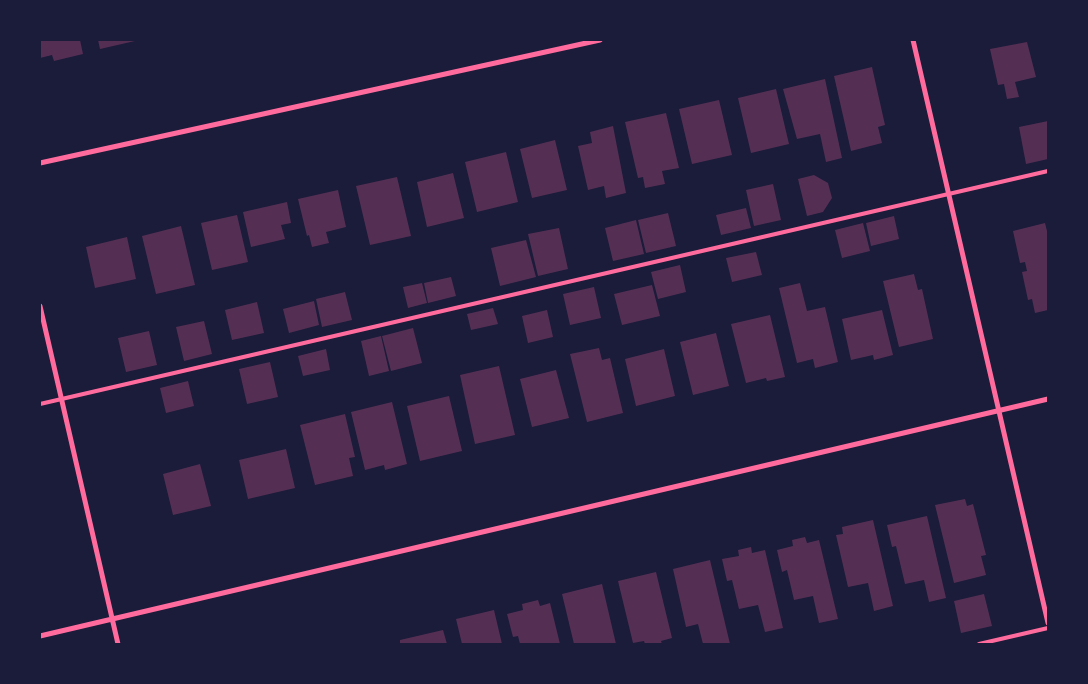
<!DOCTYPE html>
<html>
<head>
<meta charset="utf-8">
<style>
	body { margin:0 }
	#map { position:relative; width:1088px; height:684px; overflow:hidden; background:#1b1b3a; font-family:"Golos Text",sans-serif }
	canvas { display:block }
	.frame { position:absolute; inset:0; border:41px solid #1b1b3a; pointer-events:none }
</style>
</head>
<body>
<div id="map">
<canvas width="1088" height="684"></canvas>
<div class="frame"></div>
</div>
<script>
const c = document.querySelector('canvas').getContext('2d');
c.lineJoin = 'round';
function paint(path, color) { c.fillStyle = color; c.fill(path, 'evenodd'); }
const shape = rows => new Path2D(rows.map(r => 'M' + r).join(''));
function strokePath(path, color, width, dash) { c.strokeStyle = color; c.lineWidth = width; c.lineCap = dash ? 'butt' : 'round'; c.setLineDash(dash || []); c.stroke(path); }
paint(shape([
	[40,40,80,40,83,54,54,61,52,55,40,58],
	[98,40,135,40,135,41,100,49],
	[1027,42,1036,77,1015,82,1019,97,1007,99,1004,84,998,85,990,49],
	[872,67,885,125,878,127,882,143,851,151,834,76],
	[825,79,842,158,826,162,820,134,797,139,783,89],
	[776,89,789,144,751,153,738,98],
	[719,100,732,155,692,164,679,109],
	[666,113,679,168,662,171,665,184,645,188,643,177,638,178,625,122],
	[1048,121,1048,159,1026,164,1019,127],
	[613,126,626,193,606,198,604,186,588,190,578,146,592,143,590,132],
	[555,140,567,190,532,198,520,149],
	[506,152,518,202,477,212,465,162],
	[453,173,464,218,427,227,417,182],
	[814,175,828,183,832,198,823,212,807,216,798,179],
	[397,177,411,236,370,245,356,186],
	[773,184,781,220,754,226,746,190],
	[338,190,346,227,326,232,329,243,312,247,309,235,307,236,298,199],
	[287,202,291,223,281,225,285,239,251,247,243,212],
	[746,208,751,228,721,235,716,215],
	[668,213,676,246,646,253,638,220],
	[237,215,248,262,212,270,201,223],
	[894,216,899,239,871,246,866,223],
	[636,220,644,254,613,261,605,228],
	[863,223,870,251,842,258,835,230],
	[1045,223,1048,235,1048,310,1035,313,1032,299,1028,300,1022,272,1027,271,1025,262,1020,263,1013,231],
	[181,226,195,285,156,294,142,236],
	[559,228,568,269,538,276,528,234],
	[127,237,136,279,95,288,86,247],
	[526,240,536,277,500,286,491,248],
	[756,252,762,275,732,282,726,258],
	[680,265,686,292,658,299,651,272],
	[914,274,918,290,922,289,933,339,899,347,883,281],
	[451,277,456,296,428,303,424,283],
	[422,283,427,303,408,308,403,287],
	[800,283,807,311,825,307,838,362,815,368,813,359,797,363,779,288],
	[652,285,660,316,622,325,614,294],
	[594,287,601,318,570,325,563,294],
	[345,292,352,320,322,327,316,299],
	[314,301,319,325,289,333,283,309],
	[257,302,264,333,232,340,225,310],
	[493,308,498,324,471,330,467,314],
	[547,310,553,337,528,343,522,316],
	[882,310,893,355,874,360,873,355,851,360,842,319],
	[770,315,785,377,767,381,766,378,746,383,731,324],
	[204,321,212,354,184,361,176,327],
	[413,328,422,363,391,371,382,336],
	[149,331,157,365,126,372,118,338],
	[716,333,729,386,693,395,680,342],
	[381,336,389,371,369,376,361,341],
	[599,348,602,360,610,358,623,413,587,422,570,354],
	[326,349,330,370,303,376,298,356],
	[664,349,675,396,636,406,625,359],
	[270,362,278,397,247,404,239,369],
	[499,366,515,435,475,444,460,375],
	[556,370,569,418,532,427,520,379],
	[188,381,194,406,166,413,160,388],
	[449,396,462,451,420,461,407,406],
	[392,402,407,464,385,470,384,465,365,470,351,412],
	[345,414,355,457,349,458,353,476,315,485,300,425],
	[286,449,295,488,248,499,239,460],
	[200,464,211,506,173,515,163,474],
	[965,499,967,506,973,504,986,555,981,556,986,575,954,583,935,505],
	[927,516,946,598,929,602,924,580,905,584,896,546,892,547,887,525],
	[873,520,893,606,874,611,868,583,848,587,836,535,843,534,842,527],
	[805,537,807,543,819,540,838,619,819,623,813,596,794,600,787,570,782,572,777,550,793,546,792,540],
	[751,547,752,553,765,550,783,628,765,632,758,605,739,609,732,580,727,581,722,559,739,556,738,550],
	[710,560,730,644,703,644,698,624,686,627,673,569],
	[656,572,672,638,661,641,662,644,645,644,644,641,633,643,618,581],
	[602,584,616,644,574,644,562,594],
	[984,594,992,626,961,633,954,601],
	[538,600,540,606,550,603,560,644,520,644,518,636,513,637,507,614,523,610,522,604],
	[494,610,502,644,462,644,456,619],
	[443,630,447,644,400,644,400,640]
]), '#542f53');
strokePath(shape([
	[40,404,1048,171],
	[979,644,1048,628]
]), '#ff6b9d', 4);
strokePath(shape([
	[913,40,1048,623],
	[40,163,600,40],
	[40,306,118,644],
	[40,636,1048,399]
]), '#ff6b9d', 5);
</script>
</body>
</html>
